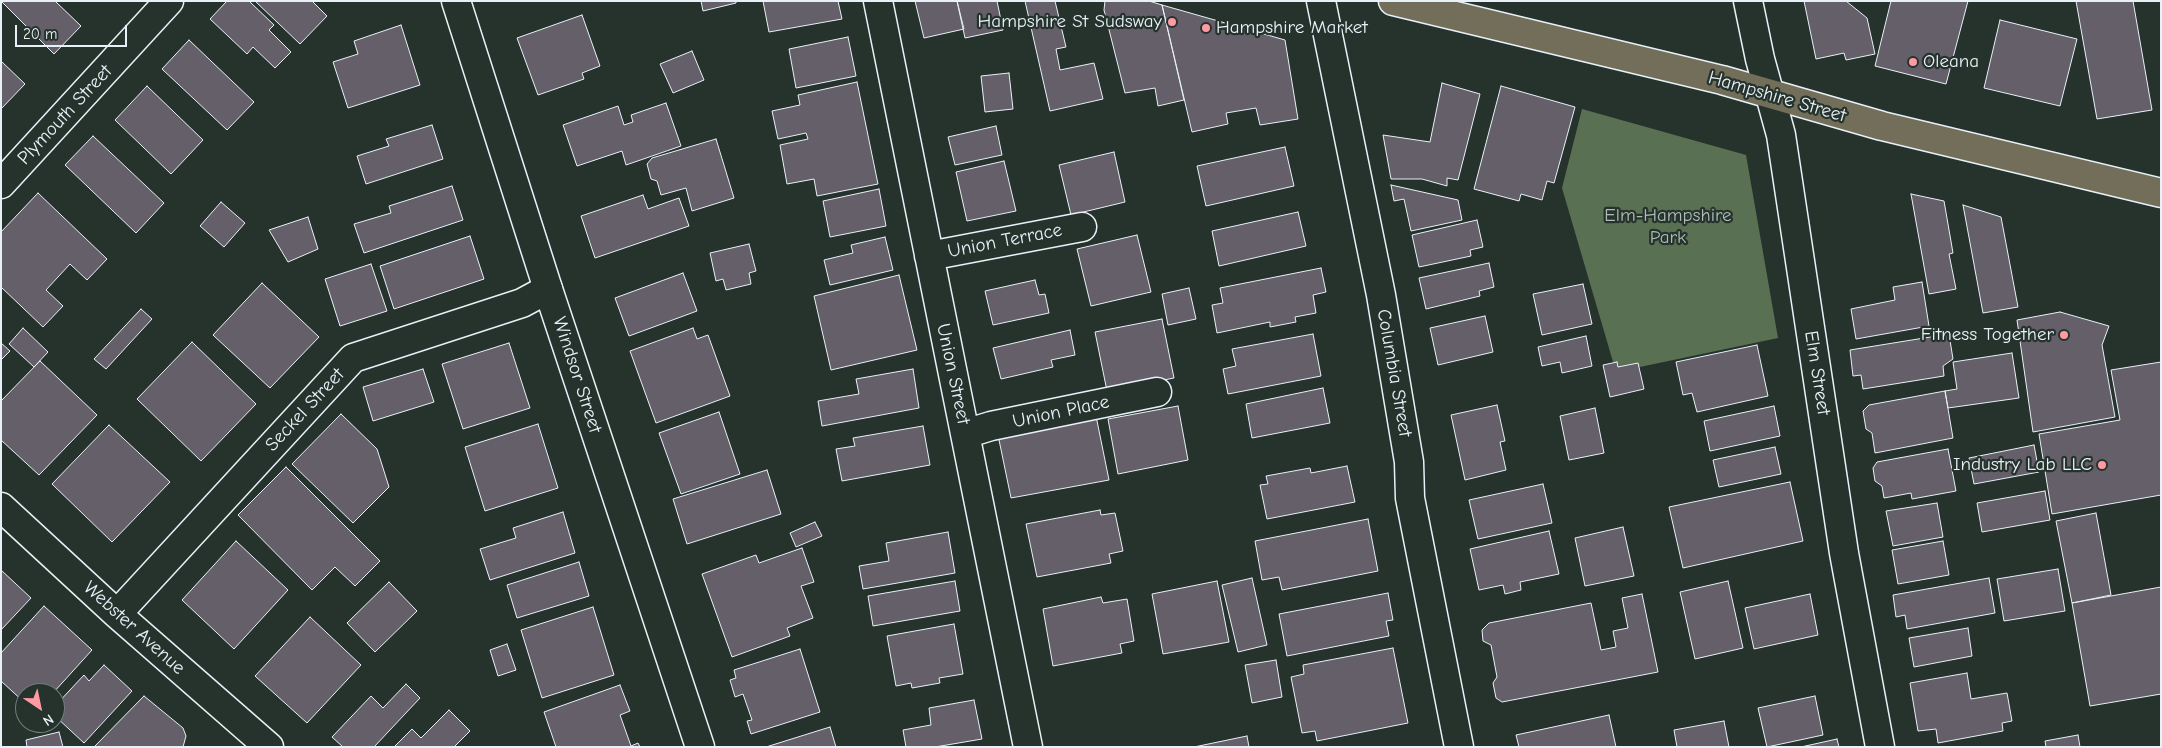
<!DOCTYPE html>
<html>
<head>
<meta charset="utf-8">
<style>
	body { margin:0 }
	#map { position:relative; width:2162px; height:748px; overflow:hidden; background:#26332d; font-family:"Comic Neue",sans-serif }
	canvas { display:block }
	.frame { position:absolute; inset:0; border:2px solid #e8f1f8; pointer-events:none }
	.north { position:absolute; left:15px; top:683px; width:50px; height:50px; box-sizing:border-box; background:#26332d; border:1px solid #747f7e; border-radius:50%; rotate:146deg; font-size:14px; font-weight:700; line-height:20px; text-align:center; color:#e8f1f8 }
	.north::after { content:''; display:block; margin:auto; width:18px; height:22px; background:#ff9aa2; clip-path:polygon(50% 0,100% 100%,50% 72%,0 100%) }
	.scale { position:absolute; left:15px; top:25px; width:112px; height:22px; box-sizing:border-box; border:2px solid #e8f1f8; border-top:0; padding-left:6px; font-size:15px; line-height:18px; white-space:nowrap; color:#e8f1f8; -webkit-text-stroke:4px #26332d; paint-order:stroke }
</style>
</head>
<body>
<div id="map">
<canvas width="2162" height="748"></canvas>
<div class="frame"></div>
<div class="north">N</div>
<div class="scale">20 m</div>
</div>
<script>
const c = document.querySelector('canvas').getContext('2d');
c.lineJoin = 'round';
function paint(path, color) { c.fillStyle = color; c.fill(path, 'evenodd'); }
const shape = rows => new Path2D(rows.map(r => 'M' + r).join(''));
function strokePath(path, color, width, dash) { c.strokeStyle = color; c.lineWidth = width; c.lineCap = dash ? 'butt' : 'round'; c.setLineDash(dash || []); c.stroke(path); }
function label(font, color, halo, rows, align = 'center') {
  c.font = font + ' "Comic Neue",sans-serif'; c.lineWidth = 4.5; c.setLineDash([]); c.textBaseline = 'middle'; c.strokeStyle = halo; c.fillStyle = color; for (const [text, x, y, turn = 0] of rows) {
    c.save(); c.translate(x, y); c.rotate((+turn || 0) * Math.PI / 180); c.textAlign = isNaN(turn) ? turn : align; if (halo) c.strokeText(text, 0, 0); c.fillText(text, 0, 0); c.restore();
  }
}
paint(shape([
	[1582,109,1746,155,1778,338,1616,372,1562,188]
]), '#5a7053');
const building = shape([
	[1,1,55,1,81,26,54,54,1,1],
	[227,1,249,1,274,25,269,30,291,52,275,68,253,47,247,54,210,19,227,1],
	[255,1,312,1,327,16,300,44,255,1],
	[701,1,736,1,736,3,703,11,701,1],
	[763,1,838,1,842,19,769,32,763,1],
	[915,1,957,1,964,29,924,38,915,1],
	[957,1,997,1,1003,30,965,38,957,1],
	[1025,1,1055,1,1066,47,1056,49,1060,70,1094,63,1103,99,1050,111,1025,1],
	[1105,1,1149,1,1162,5,1184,100,1158,106,1155,88,1125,93,1104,10,1105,1],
	[1804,1,1846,1,1867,18,1875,54,1846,60,1844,53,1816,59,1804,1],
	[1891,1,1968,1,1946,84,1875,66,1891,1],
	[2076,1,2133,1,2152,110,2097,119,2076,1],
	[1162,5,1285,40,1298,119,1260,125,1256,108,1226,113,1228,124,1192,132,1162,5],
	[582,15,600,66,582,73,584,79,538,95,517,38,582,15],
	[2000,20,2077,39,2060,106,1984,88,2000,20],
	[401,25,420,85,348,108,333,62,358,54,354,41,401,25],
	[848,37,856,76,796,88,789,49,848,37],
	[189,40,254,102,227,130,162,69,189,40],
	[692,51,704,80,673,93,660,64,692,51],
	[1,61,25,84,1,109,1,61],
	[1009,73,1013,109,985,112,981,76,1009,73],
	[857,82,878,184,817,196,814,179,787,184,780,145,808,139,806,133,778,139,772,111,800,105,798,95,857,82],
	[1442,83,1480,94,1458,180,1447,178,1447,186,1422,179,1391,179,1383,135,1430,142,1442,83],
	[147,86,203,140,171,174,115,120,147,86],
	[1501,86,1575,107,1554,183,1547,181,1542,200,1521,194,1519,201,1474,189,1501,86],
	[666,103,681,146,626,165,622,151,577,166,563,125,618,106,624,125,633,122,631,115,666,103],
	[432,125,443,159,366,184,357,156,389,146,386,139,432,125],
	[996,126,1002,155,955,165,948,137,996,126],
	[93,136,164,203,136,233,65,165,93,136],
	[716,139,734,198,692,211,686,188,661,195,657,181,651,179,647,164,652,158,716,139],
	[1285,147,1294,186,1206,206,1197,166,1285,147],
	[1114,152,1125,202,1071,215,1059,165,1114,152],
	[1004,161,1016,211,967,221,956,172,1004,161],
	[1391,185,1458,200,1462,220,1411,231,1404,199,1394,201,1391,185],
	[452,186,463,220,364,253,354,224,391,213,389,206,452,186],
	[879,189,886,226,830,237,823,201,879,189],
	[38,193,107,259,87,280,70,264,46,290,63,306,43,327,1,287,1,232,38,193],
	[1911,194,1944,201,1953,253,1949,254,1956,289,1929,294,1911,194],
	[643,195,648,209,679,198,689,226,595,258,581,216,643,195],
	[221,202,245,223,224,247,200,226,221,202],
	[1963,205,2001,217,2018,307,1983,313,1963,205],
	[1298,212,1306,246,1219,266,1212,231,1298,212],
	[308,217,318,249,288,262,269,230,308,217],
	[1477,220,1483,247,1470,250,1471,256,1419,267,1412,235,1477,220],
	[1137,235,1151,292,1091,306,1077,249,1137,235],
	[470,236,484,279,394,309,380,266,470,236],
	[885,237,893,270,830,285,824,260,853,253,851,245,885,237],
	[749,244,756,271,749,273,751,284,726,290,723,279,716,281,710,253,749,244],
	[1489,263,1494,287,1479,291,1480,296,1426,309,1419,278,1489,263],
	[371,264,387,311,340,326,325,279,371,264],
	[1321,268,1326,292,1313,295,1316,313,1295,317,1296,322,1270,327,1270,322,1217,333,1212,305,1223,303,1220,288,1321,268],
	[683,273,697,311,629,336,615,298,683,273],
	[899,275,917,350,831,370,814,296,899,275],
	[1035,280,1039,295,1045,294,1049,313,993,325,985,291,1035,280],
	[1922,282,1929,326,1856,339,1851,309,1895,300,1893,287,1922,282],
	[262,283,319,337,270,388,213,335,262,283],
	[1583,284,1592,324,1542,335,1533,294,1583,284],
	[1189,288,1196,319,1168,325,1162,294,1189,288],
	[141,309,152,319,106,369,94,359,141,309],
	[2060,312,2109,326,2102,345,2115,417,2033,432,2017,320,2060,312],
	[1485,316,1493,352,1438,365,1430,328,1485,316],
	[1162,319,1174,378,1107,391,1095,332,1162,319],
	[23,328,48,352,34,367,9,344,23,328],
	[693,328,697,339,708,335,730,396,656,423,630,351,693,328],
	[1070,330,1075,355,1051,360,1053,367,1001,379,993,348,1070,330],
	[1313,334,1321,376,1228,394,1223,369,1236,366,1232,349,1313,334],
	[1949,334,1953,359,1943,366,1944,376,1863,389,1861,375,1853,376,1850,350,1949,334],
	[1586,336,1592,366,1562,373,1560,362,1542,366,1538,347,1586,336],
	[192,342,256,404,201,461,137,399,192,342],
	[1,343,10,351,1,360,1,343],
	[509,343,530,408,463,429,442,364,509,343],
	[1757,345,1768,396,1697,412,1692,393,1683,395,1676,362,1757,345],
	[2012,353,2019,398,1948,408,1945,391,1957,389,1953,362,2012,353],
	[40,361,97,415,39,475,1,440,1,401,40,361],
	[1617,362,1618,367,1638,363,1644,389,1610,397,1603,365,1617,362],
	[2161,362,2161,495,2052,514,2039,434,2120,420,2111,370,2161,362],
	[423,369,434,402,373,421,363,387,423,369],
	[913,369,919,408,822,426,818,401,859,394,856,379,913,369],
	[1323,388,1330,423,1252,438,1246,404,1323,388],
	[1945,391,1953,438,1875,453,1872,433,1866,429,1863,411,1869,405,1945,391],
	[1497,405,1505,441,1500,442,1506,470,1465,480,1451,415,1497,405],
	[1178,406,1188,460,1118,474,1108,419,1178,406],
	[1774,406,1780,436,1710,451,1704,421,1774,406],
	[1595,408,1604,453,1569,460,1560,416,1595,408],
	[719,412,740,474,681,494,659,433,719,412],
	[341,414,377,449,389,487,353,523,292,464,341,414],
	[1096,416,1109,480,1011,498,998,435,1096,416],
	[538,424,558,488,485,511,465,447,538,424],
	[109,425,170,482,112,542,52,484,109,425],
	[923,426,930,465,842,481,836,449,855,446,853,438,923,426],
	[2034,445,2039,472,1974,484,1969,458,2034,445],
	[1775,447,1781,474,1719,487,1713,460,1775,447],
	[1948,449,1956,491,1912,499,1911,493,1884,498,1882,486,1875,481,1873,468,1877,462,1948,449],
	[1347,466,1355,502,1267,519,1260,485,1268,484,1266,476,1310,468,1311,473,1347,466],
	[286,467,380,561,355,586,335,567,312,590,238,515,286,467],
	[767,470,781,514,687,544,673,499,767,470],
	[1790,482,1803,541,1683,568,1669,507,1790,482],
	[1543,484,1552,523,1478,539,1469,500,1543,484],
	[2045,491,2050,520,1982,532,1977,503,2045,491],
	[1937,503,1943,537,1893,546,1886,511,1937,503],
	[1100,510,1101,515,1115,513,1123,551,1109,554,1111,563,1037,577,1026,524,1100,510],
	[563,512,575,553,490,580,480,549,516,538,513,528,563,512],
	[2096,513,2111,595,2072,603,2056,521,2096,513],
	[1368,519,1378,571,1282,590,1279,577,1262,580,1255,541,1368,519],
	[815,522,822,536,796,547,790,533,815,522],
	[1623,527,1634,576,1585,586,1575,538,1623,527],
	[1549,531,1559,574,1520,582,1521,590,1505,594,1503,585,1479,590,1470,549,1549,531],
	[948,532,955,573,863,589,859,566,889,561,886,543,948,532],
	[236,541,288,590,234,649,182,600,236,541],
	[1943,541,1949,575,1898,584,1892,550,1943,541],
	[802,548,814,582,801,586,813,618,787,628,790,636,732,657,702,574,756,555,759,563,802,548],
	[579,562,589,596,517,618,507,585,579,562],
	[2058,569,2065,611,2004,621,1997,579,2058,569],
	[1,570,31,598,1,630,1,570],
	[1252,578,1267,645,1238,652,1222,585,1252,578],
	[1989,578,1995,613,1907,629,1905,615,1896,617,1893,595,1989,578],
	[955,581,960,611,873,626,868,596,955,581],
	[1217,581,1229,642,1163,654,1152,594,1217,581],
	[1728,581,1743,648,1695,659,1680,592,1728,581],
	[389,582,417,611,375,652,347,623,389,582],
	[2161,587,2161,694,2090,706,2072,603,2161,587],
	[1388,593,1393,620,1386,621,1389,636,1287,656,1279,614,1388,593],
	[1642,594,1658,672,1502,702,1496,698,1493,683,1497,677,1491,645,1483,641,1482,630,1489,623,1591,603,1601,650,1616,647,1613,631,1628,628,1622,598,1642,594],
	[1810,594,1818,635,1754,649,1745,608,1810,594],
	[1101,597,1103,603,1127,599,1134,641,1120,644,1122,653,1053,666,1043,609,1101,597],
	[44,606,92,650,53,693,25,693,25,703,1,681,1,653,44,606],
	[593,607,614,675,542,698,521,630,593,607],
	[310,617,361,665,307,723,255,676,310,617],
	[954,624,963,674,939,678,940,683,912,688,911,683,896,686,887,636,954,624],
	[1968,628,1972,656,1914,667,1909,638,1968,628],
	[507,644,516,670,498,676,490,650,507,644],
	[1393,648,1408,723,1317,741,1315,731,1302,733,1291,677,1304,674,1303,665,1393,648],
	[800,649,820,712,751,734,747,721,752,720,743,694,735,697,730,680,736,678,734,670,800,649],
	[1276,660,1282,697,1252,703,1245,665,1276,660],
	[104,665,132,691,84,743,55,716,55,706,84,675,89,681,104,665],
	[1967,673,1971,699,2007,693,2012,721,2002,723,2003,731,1938,743,1936,729,1918,731,1910,683,1967,673],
	[406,684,420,698,374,747,343,747,332,737,371,696,383,708,406,684],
	[620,685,630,711,620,715,631,746,638,743,640,747,556,747,544,712,620,685],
	[144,696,183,728,186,736,183,747,94,747,144,696],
	[1815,696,1823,735,1767,747,1758,708,1815,696],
	[974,700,982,739,935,747,906,747,903,730,931,725,929,708,974,700],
	[449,710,470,731,454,747,394,747,412,729,421,738,449,710],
	[1609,715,1616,747,1519,747,1516,735,1609,715],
	[1724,721,1729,747,1677,747,1674,730,1724,721],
	[830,727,836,747,766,747,830,727],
	[59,732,63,747,27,747,26,740,59,732],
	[2078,735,2080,747,2046,747,2045,741,2078,735],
	[1247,736,1249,747,1194,747,1247,736],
	[1837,739,1839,747,1801,747,1837,739]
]);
paint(building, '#645f69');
strokePath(building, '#e8f1f8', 1);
const street = shape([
	[878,1,1028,747],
	[1748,1,1760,59,1781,135,1844,553,1880,747],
	[1,184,169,1],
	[929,256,1082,227],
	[965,434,991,426,1157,392],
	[1,507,117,614,269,747],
	[117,614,353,358,522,303,548,289]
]);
const secondary = shape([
	[456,1,548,289,700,747],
	[1321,1,1381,295,1409,462,1410,498,1459,747]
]);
const primary = shape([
	[1393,1,1722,80,1882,126,2161,193]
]);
strokePath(street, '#e8f1f8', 31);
strokePath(secondary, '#e8f1f8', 31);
strokePath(primary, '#e8f1f8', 31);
strokePath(street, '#26332d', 28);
strokePath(secondary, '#26332d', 28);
strokePath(primary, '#726e59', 28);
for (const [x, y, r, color] of [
	[1172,22,5,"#ff9aa2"],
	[1206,28,5,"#ff9aa2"],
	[1913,62,5,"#ff9aa2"],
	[2064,335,5,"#ff9aa2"],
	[2102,465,5,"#ff9aa2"]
]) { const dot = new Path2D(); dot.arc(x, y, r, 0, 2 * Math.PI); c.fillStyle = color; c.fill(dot); strokePath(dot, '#26332d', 2); }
label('19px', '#e8f1f8', '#26332d', [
	["Hampshire St Sudsway",1162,22],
	["Hampshire Market",1216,28,"left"],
	["Oleana",1923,62,"left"],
	["Fitness Together",2054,335],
	["Industry Lab LLC",2092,465]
], 'right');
label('19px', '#e8f1f8', '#26332d', [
	["Hampshire Street",1777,97,16],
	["Plymouth Street",65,115,-47],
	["Union Terrace",1005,241,-11],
	["Columbia Street",1394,373,80],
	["Elm Street",1817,373,81],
	["Union Street",953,374,78],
	["Windsor Street",577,375,72],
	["Seckel Street",305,410,-47],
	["Union Place",1061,412,-12],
	["Webster Avenue",134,628,42]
]);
label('19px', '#afbdb6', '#26332d', [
	["Elm-Hampshire",1668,216],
	["Park",1668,238]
]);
</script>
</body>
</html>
